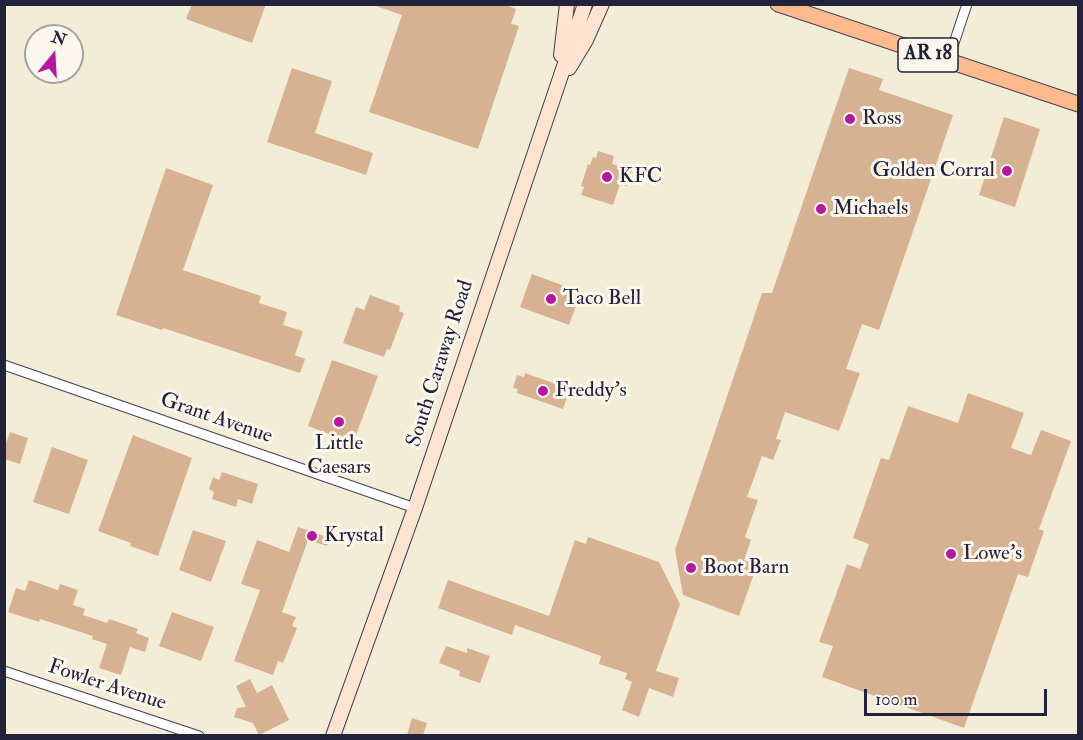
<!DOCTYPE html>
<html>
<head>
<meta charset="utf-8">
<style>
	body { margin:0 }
	#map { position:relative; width:1083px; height:740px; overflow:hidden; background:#f3edd7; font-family:"IM FELL Double Pica",serif }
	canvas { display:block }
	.frame { position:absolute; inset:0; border:6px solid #22223b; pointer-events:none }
	.north { position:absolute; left:24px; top:24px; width:60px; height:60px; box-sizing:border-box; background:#fbf7ec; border:2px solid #a4a2a5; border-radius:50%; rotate:18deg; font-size:16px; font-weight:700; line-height:24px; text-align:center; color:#22223b }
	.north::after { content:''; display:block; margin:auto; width:21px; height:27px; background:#b5179e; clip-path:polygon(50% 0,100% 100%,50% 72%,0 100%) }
	.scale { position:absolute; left:864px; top:689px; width:183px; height:27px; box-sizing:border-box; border:3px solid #22223b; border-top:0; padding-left:8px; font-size:18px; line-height:21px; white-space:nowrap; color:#22223b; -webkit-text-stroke:4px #fbf7ec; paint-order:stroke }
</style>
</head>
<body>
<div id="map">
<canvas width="1083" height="740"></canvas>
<div class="frame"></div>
<div class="north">N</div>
<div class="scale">100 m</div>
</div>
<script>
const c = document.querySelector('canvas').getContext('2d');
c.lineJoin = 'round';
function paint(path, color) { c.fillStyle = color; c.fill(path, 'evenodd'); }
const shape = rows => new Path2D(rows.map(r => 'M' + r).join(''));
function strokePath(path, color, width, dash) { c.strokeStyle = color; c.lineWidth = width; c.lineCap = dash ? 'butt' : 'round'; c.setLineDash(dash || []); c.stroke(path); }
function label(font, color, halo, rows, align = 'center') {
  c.font = font + ' "IM FELL Double Pica",serif'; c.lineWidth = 6; c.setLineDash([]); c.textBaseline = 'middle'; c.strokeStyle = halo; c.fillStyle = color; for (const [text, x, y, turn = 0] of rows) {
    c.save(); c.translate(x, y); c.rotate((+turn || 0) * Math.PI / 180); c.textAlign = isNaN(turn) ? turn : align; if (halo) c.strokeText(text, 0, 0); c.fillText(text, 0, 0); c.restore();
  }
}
paint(shape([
	[192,4,266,4,252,43,186,19],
	[376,4,504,4,516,9,511,24,519,26,478,149,369,112,402,15,376,6],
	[292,68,332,81,315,133,373,153,366,175,267,142],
	[849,68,883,79,879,90,953,115,879,330,862,324,846,369,860,373,839,431,785,412,776,439,781,440,773,460,762,456,747,497,758,500,745,537,751,540,744,560,757,565,739,616,683,595,675,550,762,293,772,293],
	[1004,117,1040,129,1015,207,979,195],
	[598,151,614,156,612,164,632,170,627,186,620,184,613,205,581,195,584,187,581,186,588,164,590,165,593,157,596,158],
	[166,168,213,185,183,270,261,296,259,303,287,312,283,325,303,331,295,355,305,359,300,373,163,328,162,330,116,315],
	[532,274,581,292,569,325,520,307],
	[370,295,400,306,399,311,404,313,390,350,387,349,384,357,343,343,356,307,364,310],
	[332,360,378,376,353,443,308,426],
	[525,373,570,389,563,409,517,393,518,389,513,388,517,375,524,377],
	[968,393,1024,413,1011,448,1031,455,1041,430,1071,441,1039,529,1044,531,1028,577,1018,574,964,728,822,677,833,646,819,642,847,564,860,569,869,544,853,538,881,458,889,460,908,406,958,423],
	[10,432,28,438,20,464,4,459,4,450],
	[133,435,192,458,158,556,130,546,131,543,98,531],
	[52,447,88,460,69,514,33,502],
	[222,472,258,484,252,504,238,499,236,507,212,499,214,492,209,489,213,477,219,480],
	[298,527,330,538,327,546,308,540,282,612,296,617,292,626,297,628,283,663,278,661,273,675,234,661,260,590,241,584,257,540,289,552],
	[193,530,226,541,211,582,179,570],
	[588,537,659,562,680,604,656,671,679,678,673,697,649,688,639,717,622,710,632,682,625,679,627,673,599,664,601,656,515,625,512,635,438,608,448,580,549,616,575,540,586,544],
	[29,580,58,590,60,584,78,590,73,605,85,609,83,615,107,623,109,619,138,629,136,633,149,638,145,652,130,647,121,675,99,668,107,644,92,639,93,636,40,619,39,622,8,612,16,588,25,591],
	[172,612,214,627,201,661,159,646],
	[446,646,467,653,467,648,490,656,480,683,459,676,460,671,439,663],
	[250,679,257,693,272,685,289,720,259,735,253,723,234,717,237,708,246,707,236,686],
	[412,718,427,723,423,735,407,735]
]), '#d7b292');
const minor = shape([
	[948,61,967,4],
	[4,365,415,508],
	[4,671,199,736]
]);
const secondary = shape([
	[561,55,567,4],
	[569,68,586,40,602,4],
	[333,736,415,508,585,4]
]);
const primary = shape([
	[778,4,1078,104]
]);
strokePath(minor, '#414052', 11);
strokePath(secondary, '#414052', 16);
strokePath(primary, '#414052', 17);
strokePath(minor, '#fff', 9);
strokePath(secondary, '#fee3d1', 14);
strokePath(primary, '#fcba8d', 15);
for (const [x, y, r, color] of [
	[850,119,6,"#b5179e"],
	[1007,171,6,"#b5179e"],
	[607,177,6,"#b5179e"],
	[821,209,6,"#b5179e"],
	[551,299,6,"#b5179e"],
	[543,391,6,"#b5179e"],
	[339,422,6,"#b5179e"],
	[312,536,6,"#b5179e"],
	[951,554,6,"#b5179e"],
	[691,568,6,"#b5179e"]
]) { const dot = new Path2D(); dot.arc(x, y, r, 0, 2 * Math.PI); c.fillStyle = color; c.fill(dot); strokePath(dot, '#fbf7ec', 2); }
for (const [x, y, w] of [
	[928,55,60]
]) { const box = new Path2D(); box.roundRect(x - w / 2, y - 17, w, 34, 4.5); c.fillStyle = '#fbf7ec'; c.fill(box); strokePath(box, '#22223b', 1.5); }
label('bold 20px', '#22223b', null, [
	["AR 18",928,55]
]);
label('21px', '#22223b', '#fbf7ec', [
	["Ross",862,119],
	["Golden Corral",995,171,"right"],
	["KFC",619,177],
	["Michaels",833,209],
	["Taco Bell",563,299],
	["Freddy's",555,391],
	["Little",339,444,"center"],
	["Caesars",339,468,"center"],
	["Krystal",324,536],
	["Lowe's",963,554],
	["Boot Barn",703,568]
], 'left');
label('21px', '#22223b', '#fbf7ec', [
	["South Caraway Road",441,364,-72],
	["Grant Avenue",216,419,19],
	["Fowler Avenue",107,686,18]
]);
</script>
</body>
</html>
